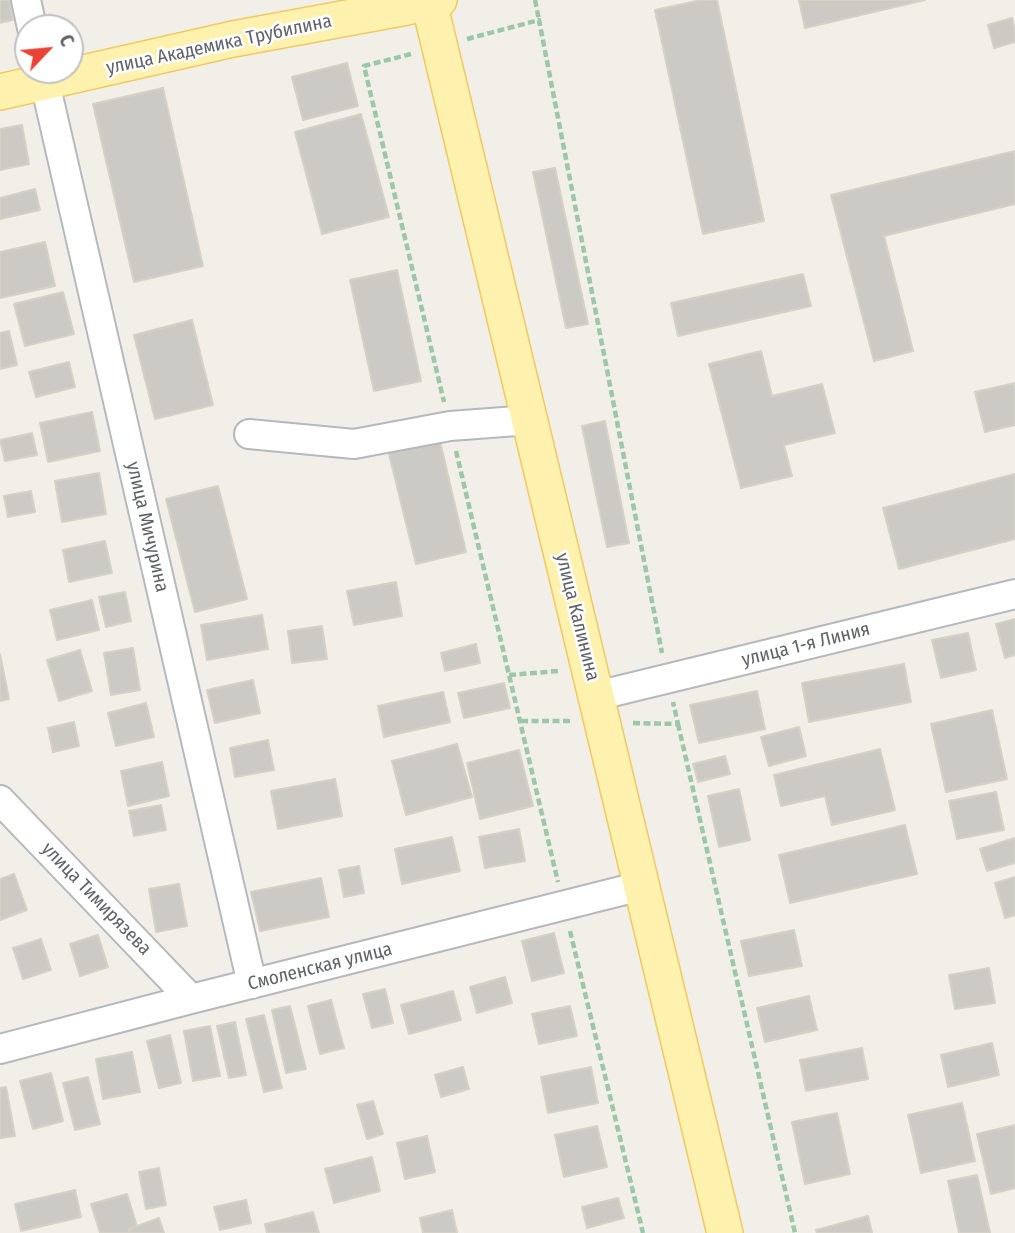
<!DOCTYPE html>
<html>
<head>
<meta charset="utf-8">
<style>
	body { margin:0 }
	#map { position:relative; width:1015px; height:1233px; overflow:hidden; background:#f1efe8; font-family:"Fira Sans Condensed",sans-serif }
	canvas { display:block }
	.north { position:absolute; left:14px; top:14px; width:70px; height:70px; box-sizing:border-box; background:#fff; border:2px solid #bfc1c3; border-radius:50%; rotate:64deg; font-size:19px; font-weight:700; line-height:28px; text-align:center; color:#5f6368 }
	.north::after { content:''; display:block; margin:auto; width:24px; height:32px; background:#ea4335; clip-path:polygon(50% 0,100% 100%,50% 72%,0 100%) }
</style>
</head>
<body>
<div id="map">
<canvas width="1015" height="1233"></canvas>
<div class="north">С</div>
</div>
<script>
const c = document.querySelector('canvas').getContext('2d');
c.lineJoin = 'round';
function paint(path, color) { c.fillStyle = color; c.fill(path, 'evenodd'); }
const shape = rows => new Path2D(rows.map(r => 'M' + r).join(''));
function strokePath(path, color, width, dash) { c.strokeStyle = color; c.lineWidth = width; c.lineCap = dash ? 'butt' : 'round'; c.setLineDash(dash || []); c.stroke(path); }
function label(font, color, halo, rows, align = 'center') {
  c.font = font + ' "Fira Sans Condensed",sans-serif'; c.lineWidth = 5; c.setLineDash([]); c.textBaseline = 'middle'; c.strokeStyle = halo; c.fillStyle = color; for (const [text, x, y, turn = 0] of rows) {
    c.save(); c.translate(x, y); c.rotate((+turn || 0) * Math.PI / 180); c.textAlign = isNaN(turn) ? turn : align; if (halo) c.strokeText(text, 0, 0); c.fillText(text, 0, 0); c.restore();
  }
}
const building = shape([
	[0,0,9,0,13,20,0,23,0,0],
	[701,0,717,0,764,221,703,234,655,10,701,0],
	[799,0,925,0,805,28,799,0],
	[1012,18,1015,29,1015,42,994,48,988,25,1012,18],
	[347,63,358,106,303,120,292,77,347,63],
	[163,88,203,266,134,282,93,104,163,88],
	[361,114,389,217,322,234,295,132,361,114],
	[22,125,29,164,0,170,0,129,22,125],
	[1015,151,1015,204,884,236,913,351,874,361,831,195,1015,151],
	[555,168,588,324,566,328,533,172,555,168],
	[35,189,40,210,0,219,0,198,35,189],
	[45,242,55,286,0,298,0,252,45,242],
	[397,270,421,381,374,391,350,280,397,270],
	[803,274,811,306,678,336,671,303,803,274],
	[63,292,74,334,25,346,14,304,63,292],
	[192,320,213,405,155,419,134,335,192,320],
	[9,331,17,365,0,369,0,333,9,331],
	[761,351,772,396,822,384,835,433,784,445,792,476,741,488,709,364,761,351],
	[69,362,75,387,36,397,29,372,69,362],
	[1015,383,1015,425,985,432,975,392,1015,383],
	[92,412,100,451,48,462,40,423,92,412],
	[605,421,629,543,607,547,582,426,605,421],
	[32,433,37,455,5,461,0,440,32,433],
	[439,437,466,552,416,564,388,450,439,437],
	[99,473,106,514,62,522,55,481,99,473],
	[1015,474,1015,539,899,569,883,508,1015,474],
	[218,486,247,599,195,612,166,499,218,486],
	[31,491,35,512,8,517,4,496,31,491],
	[105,541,112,573,69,582,63,550,105,541],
	[396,582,402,616,354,625,347,591,396,582],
	[125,592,131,621,106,627,99,597,125,592],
	[92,600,99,630,57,640,50,610,92,600],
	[262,615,268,649,207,660,201,625,262,615],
	[1015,619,1015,655,1005,658,996,624,1015,619],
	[322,626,327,659,292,663,288,631,322,626],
	[968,633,976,670,941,678,932,640,968,633],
	[476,644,480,663,445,671,441,653,476,644],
	[133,648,140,690,111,695,104,653,133,648],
	[80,650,92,691,59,701,47,660,80,650],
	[0,654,9,699,0,701,0,654],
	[904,664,911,702,809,722,802,683,904,664],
	[253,680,260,713,215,723,207,690,253,680],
	[504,683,510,708,464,718,458,693,504,683],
	[757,691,765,729,699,743,690,705,757,691],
	[443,692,450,722,384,737,378,706,443,692],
	[146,703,154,737,116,746,108,713,146,703],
	[992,710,1007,779,946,792,931,724,992,710],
	[74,722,79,746,53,752,48,728,74,722],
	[799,727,806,756,769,766,761,737,799,727],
	[268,740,274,770,235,777,230,748,268,740],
	[457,744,472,797,406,815,392,761,457,744],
	[880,749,895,810,832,825,825,796,781,806,774,775,880,749],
	[519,750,533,806,480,819,467,763,519,750],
	[725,756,730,774,698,782,693,764,725,756],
	[162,762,169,796,128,806,121,771,162,762],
	[335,779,342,816,278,829,271,791,335,779],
	[739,789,750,840,719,847,708,796,739,789],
	[996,792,1004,830,957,839,949,801,996,792],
	[161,805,166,830,134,836,129,811,161,805],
	[905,825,917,874,790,903,779,855,905,825],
	[519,829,525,861,485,868,479,837,519,829],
	[452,837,460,871,402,884,395,849,452,837],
	[1015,838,1015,863,987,871,980,849,1015,838],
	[359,866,364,893,344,897,339,870,359,866],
	[14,874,27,910,0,920,0,879,14,874],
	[1015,877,1015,915,1005,918,995,883,1015,877],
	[321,878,329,917,260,931,251,892,321,878],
	[179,884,187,926,156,932,149,889,179,884],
	[794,930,802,966,749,976,741,941,794,930],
	[554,933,564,973,532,981,522,941,554,933],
	[98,935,108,967,80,976,70,944,98,935],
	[41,939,51,970,23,979,13,948,41,939],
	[989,968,995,1003,955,1009,949,975,989,968],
	[505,977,512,1003,477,1013,470,987,505,977],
	[385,989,393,1023,372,1028,363,994,385,989],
	[453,991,461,1020,409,1034,401,1005,453,991],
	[809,996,817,1030,765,1042,757,1008,809,996],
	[331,1000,344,1048,320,1054,308,1006,331,1000],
	[290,1006,306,1069,286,1073,272,1010,290,1006],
	[570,1006,577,1036,539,1044,532,1014,570,1006],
	[264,1015,282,1088,264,1092,246,1019,264,1015],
	[235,1022,246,1075,229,1078,217,1026,235,1022],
	[210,1026,220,1076,193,1081,184,1031,210,1026],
	[170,1035,181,1083,159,1088,147,1041,170,1035],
	[992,1043,999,1075,948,1087,941,1055,992,1043],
	[862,1048,868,1079,806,1091,800,1060,862,1048],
	[132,1052,140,1092,103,1099,96,1059,132,1052],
	[463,1067,469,1089,441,1097,435,1075,463,1067],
	[591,1067,598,1103,548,1113,541,1077,591,1067],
	[51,1073,63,1121,33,1129,20,1081,51,1073],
	[88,1077,100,1124,75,1130,63,1083,88,1077],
	[6,1087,15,1136,0,1138,0,1088,6,1087],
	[373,1101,383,1134,367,1139,357,1105,373,1101],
	[962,1103,975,1161,921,1173,908,1115,962,1103],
	[837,1113,850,1174,805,1184,792,1122,837,1113],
	[1015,1125,1015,1188,991,1194,977,1134,1015,1125],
	[597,1126,607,1167,564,1177,555,1135,597,1126],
	[427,1136,435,1172,405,1179,397,1143,427,1136],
	[372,1157,380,1191,334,1203,325,1169,372,1157],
	[159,1168,166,1205,146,1209,139,1172,159,1168],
	[977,1175,990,1233,959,1233,948,1181,977,1175],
	[75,1190,81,1217,21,1231,15,1204,75,1190],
	[127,1194,137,1226,129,1229,130,1233,100,1233,91,1204,127,1194],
	[618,1198,624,1218,587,1228,582,1207,618,1198],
	[246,1200,251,1223,220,1230,214,1207,246,1200],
	[452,1210,457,1233,423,1233,420,1218,452,1210],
	[313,1212,319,1233,267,1233,265,1224,313,1212],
	[868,1216,872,1233,817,1233,816,1230,868,1216],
	[159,1218,164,1233,130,1233,129,1229,159,1218]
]);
paint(building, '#cccac5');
strokePath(building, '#d6d1c6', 2);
const minor = shape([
	[26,0,32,28],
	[42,70,252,984],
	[249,434,354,444,450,426,530,420],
	[596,696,1015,594],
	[0,800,191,999],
	[0,1049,191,999,641,886]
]);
const major = shape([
	[429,2,725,1233],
	[0,92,233,39,407,7,439,0]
]);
strokePath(minor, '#b5b8bc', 32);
strokePath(major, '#f2c960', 38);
strokePath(shape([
	[535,0,539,20],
	[467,39,539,20,662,653],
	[411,54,364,66,444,402],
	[456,451,558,882],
	[509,675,558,671],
	[521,721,571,721],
	[633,723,678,724,673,702],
	[678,724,795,1233],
	[570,931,643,1233]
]), '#9cc7a9', 4.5, [7, 3.5]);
strokePath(minor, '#fff', 28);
strokePath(major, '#fff2af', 35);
label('19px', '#5f6368', '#fff', [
	["улица Академика Трубилина",219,45,-12],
	["улица Мичурина",147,527,77],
	["улица Калинина",577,617,76],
	["улица 1-я Линия",806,645,-14],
	["улица Тимирязева",96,899,46],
	["Смоленская улица",320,967,-14]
]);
</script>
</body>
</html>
